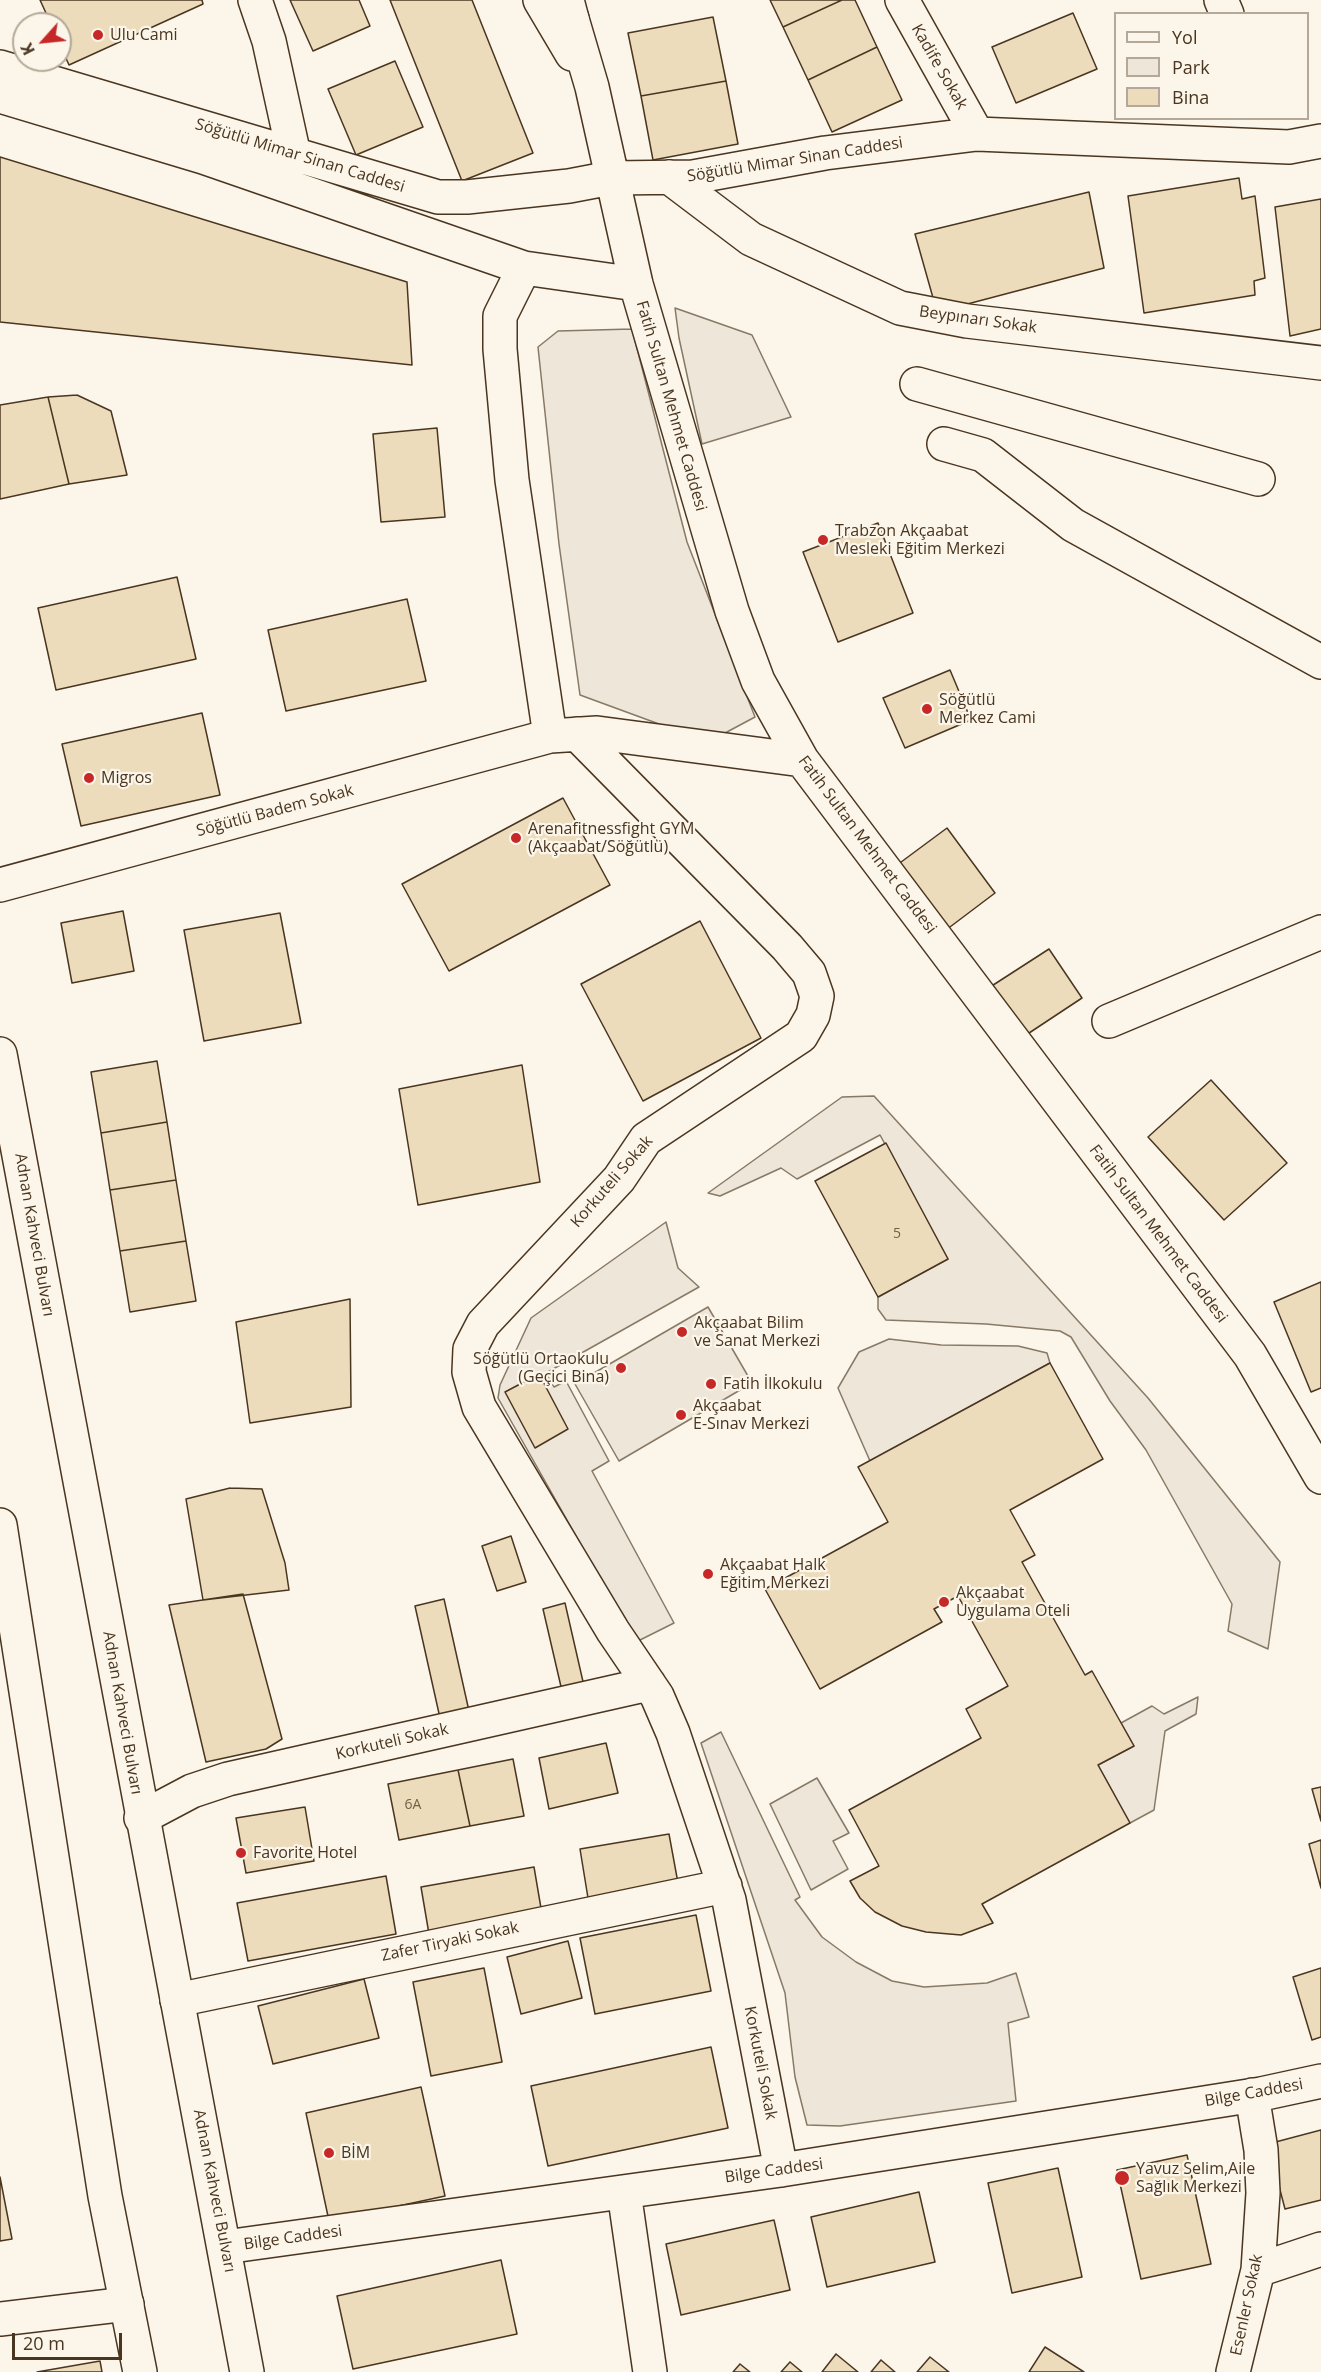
<!DOCTYPE html>
<html>
<head>
<meta charset="utf-8">
<style>
	body { margin:0 }
	#map { position:relative; width:1321px; height:2372px; overflow:hidden; background:#fbf6e9; font-family:"Open Sans",sans-serif }
	canvas { display:block }
	.legend { position:absolute; left:1114px; top:12px; width:195px; height:108px; box-sizing:border-box; background:#fbf6e9; border:2px solid #b4a999; margin:0; padding:8px 10px; list-style:none; font-size:18px; color:#4a3520 }
	.legend li { display:flex; align-items:center; gap:12px; height:30px }
	.legend b { width:30px; border:2px solid #b4a999 }
	.north { position:absolute; left:12px; top:12px; width:60px; height:60px; box-sizing:border-box; background:#fbf6e9; border:2px solid #b4a999; border-radius:50%; rotate:243deg; font-size:16px; font-weight:700; line-height:24px; text-align:center; color:#4a3520 }
	.north::after { content:''; display:block; margin:auto; width:21px; height:27px; background:#c62828; clip-path:polygon(50% 0,100% 100%,50% 72%,0 100%) }
	.scale { position:absolute; left:12px; top:2333px; width:110px; height:27px; box-sizing:border-box; border:3px solid #4a3520; border-top:0; padding-left:8px; font-size:18px; line-height:21px; white-space:nowrap; color:#4a3520; -webkit-text-stroke:4px #fbf6e9; paint-order:stroke }
</style>
</head>
<body>
<div id="map">
<canvas width="1321" height="2372"></canvas>
<ul class="legend">
<li><b style="height:8px;background:#fbf6e9"></b>Yol</li>
<li><b style="height:16px;background:#ede6d9"></b>Park</li>
<li><b style="height:16px;background:#ecdcbc"></b>Bina</li>
</ul>
<div class="north">K</div>
<div class="scale">20 m</div>
</div>
<script>
const c = document.querySelector('canvas').getContext('2d');
c.lineJoin = 'round';
function paint(path, color) { c.fillStyle = color; c.fill(path, 'evenodd'); }
const shape = rows => new Path2D(rows.map(r => 'M' + r).join(''));
function strokePath(path, color, width, dash) { c.strokeStyle = color; c.lineWidth = width; c.lineCap = dash ? 'butt' : 'round'; c.setLineDash(dash || []); c.stroke(path); }
function label(font, color, halo, rows, align = 'center') {
  c.font = font + ' "Open Sans",sans-serif'; c.lineWidth = 4.5; c.setLineDash([]); c.textBaseline = 'middle'; c.strokeStyle = halo; c.fillStyle = color; for (const [text, x, y, turn = 0] of rows) {
    c.save(); c.translate(x, y); c.rotate((+turn || 0) * Math.PI / 180); c.textAlign = isNaN(turn) ? turn : align; if (halo) c.strokeText(text, 0, 0); c.fillText(text, 0, 0); c.restore();
  }
}
const green = shape([
	[675,308,752,335,791,417,702,444,679,338,675,308],
	[632,329,687,542,755,717,712,740,689,735,580,695,559,544,538,347,558,331,632,329],
	[874,1096,1148,1398,1280,1562,1268,1649,1228,1631,1232,1604,1146,1450,1110,1401,1071,1337,1060,1331,986,1324,886,1320,878,1309,878,1297,948,1259,880,1135,797,1179,781,1168,720,1196,708,1193,842,1097,874,1096],
	[666,1222,678,1268,699,1287,546,1373,554,1387,566,1381,609,1461,592,1471,674,1623,636,1642,498,1398,500,1385,531,1318,666,1222],
	[708,1307,752,1383,619,1461,575,1384,708,1307],
	[889,1339,941,1345,1018,1346,1047,1353,1050,1363,870,1461,838,1388,859,1352,889,1339],
	[1198,1697,1196,1714,1165,1731,1154,1810,1130,1823,1098,1765,1134,1746,1121,1723,1152,1706,1164,1714,1198,1697],
	[721,1732,800,1897,795,1900,822,1937,856,1962,892,1981,924,1987,987,1983,1016,1973,1029,2017,1008,2023,1016,2101,840,2126,807,2125,795,2077,785,1993,701,1743,721,1732],
	[817,1778,849,1833,833,1841,848,1869,811,1890,770,1804,817,1778]
]);
paint(green, '#ede6d9');
strokePath(green, '#887966', 1.5);
const building = shape([
	[40,0,202,0,203,4,69,65,60,45,60,24,51,24,40,0],
	[290,0,359,0,370,26,313,51,290,0],
	[390,0,472,0,533,153,462,181,390,0],
	[770,0,842,0,783,27,770,0],
	[842,0,855,0,877,47,808,80,783,27,842,0],
	[1073,13,1097,69,1016,103,992,47,1073,13],
	[713,17,726,81,641,96,628,33,713,17],
	[877,47,902,100,832,132,808,80,877,47],
	[395,61,423,127,356,155,328,89,395,61],
	[726,81,738,144,653,160,641,96,726,81],
	[0,157,407,282,412,365,0,322,0,157],
	[1239,178,1242,199,1255,196,1265,278,1254,281,1255,295,1144,313,1128,196,1239,178],
	[1089,192,1104,268,937,312,915,234,1089,192],
	[1321,199,1321,329,1290,336,1275,207,1321,199],
	[77,395,111,411,127,475,69,484,48,397,77,395],
	[48,397,69,484,0,499,0,405,48,397],
	[437,428,445,517,381,522,373,434,437,428],
	[878,523,913,613,838,642,803,552,878,523],
	[177,577,196,659,56,690,38,608,177,577],
	[407,599,426,681,286,711,268,630,407,599],
	[950,670,971,720,905,748,883,698,950,670],
	[202,713,220,795,81,826,62,744,202,713],
	[563,798,610,885,449,971,402,884,563,798],
	[947,828,995,893,942,933,893,868,947,828],
	[123,911,134,971,72,983,61,923,123,911],
	[280,913,301,1023,204,1041,184,930,280,913],
	[700,921,761,1038,643,1101,581,984,700,921],
	[1049,949,1082,998,1020,1039,987,989,1049,949],
	[157,1061,167,1122,101,1133,91,1072,157,1061],
	[522,1065,540,1182,418,1205,399,1089,522,1065],
	[1211,1080,1287,1163,1224,1220,1148,1137,1211,1080],
	[167,1122,176,1180,110,1190,101,1133,167,1122],
	[886,1143,948,1259,878,1297,815,1181,886,1143],
	[176,1180,186,1241,120,1251,110,1190,176,1180],
	[186,1241,196,1301,130,1312,120,1251,186,1241],
	[1321,1282,1321,1388,1311,1392,1274,1302,1321,1282],
	[350,1299,351,1407,250,1423,236,1322,350,1299],
	[1050,1363,1103,1459,1010,1510,1035,1555,1022,1562,1085,1675,1092,1671,1134,1746,1098,1765,1130,1823,982,1904,993,1923,961,1935,926,1932,902,1926,875,1912,860,1898,850,1881,879,1866,849,1810,981,1738,966,1709,1008,1686,958,1596,934,1609,942,1622,820,1689,765,1589,888,1522,858,1467,1050,1363],
	[539,1374,568,1429,535,1448,505,1392,539,1374],
	[230,1488,262,1489,285,1563,289,1590,203,1600,186,1499,230,1488],
	[511,1536,526,1582,497,1591,482,1546,511,1536],
	[243,1594,282,1739,266,1749,206,1762,169,1605,243,1594],
	[444,1599,469,1711,440,1718,415,1606,444,1599],
	[565,1603,584,1686,562,1691,543,1609,565,1603],
	[606,1743,618,1793,549,1809,539,1758,606,1743],
	[513,1759,524,1816,470,1826,458,1770,513,1759],
	[458,1770,470,1826,399,1840,388,1784,458,1770],
	[1321,1787,1321,1821,1312,1789,1321,1787],
	[305,1807,314,1861,246,1873,236,1818,305,1807],
	[669,1834,678,1883,588,1898,580,1849,669,1834],
	[1321,1840,1321,1888,1309,1844,1321,1840],
	[534,1867,542,1914,429,1934,421,1887,534,1867],
	[386,1876,396,1934,248,1961,237,1903,386,1876],
	[696,1915,711,1991,595,2014,580,1938,696,1915],
	[568,1941,582,1998,521,2014,507,1957,568,1941],
	[484,1968,502,2062,431,2076,413,1982,484,1968],
	[1321,1968,1321,2037,1312,2040,1293,1977,1321,1968],
	[364,1979,379,2038,273,2064,258,2006,364,1979],
	[711,2047,728,2128,548,2166,531,2086,711,2047],
	[421,2087,445,2196,329,2221,306,2113,421,2087],
	[1321,2130,1321,2200,1285,2209,1268,2144,1321,2130],
	[1187,2155,1211,2264,1141,2279,1117,2170,1187,2155],
	[1058,2168,1082,2277,1012,2293,988,2183,1058,2168],
	[0,2177,12,2239,0,2241,0,2177],
	[919,2192,935,2262,827,2287,811,2217,919,2192],
	[774,2220,790,2290,681,2315,666,2244,774,2220],
	[501,2260,517,2334,353,2369,337,2296,501,2260],
	[1045,2347,1084,2372,1029,2372,1045,2347],
	[836,2354,858,2372,822,2372,836,2354],
	[930,2357,949,2372,917,2372,930,2357],
	[881,2360,895,2372,871,2372,881,2360],
	[100,2361,102,2372,37,2372,100,2361],
	[790,2362,802,2372,781,2372,790,2362],
	[740,2364,750,2372,733,2372,740,2364]
]);
paint(building, '#ecdcbc');
strokePath(building, '#4a3520', 1.5);
const minor = shape([
	[255,0,269,41,294,155],
	[540,0,572,54],
	[902,0,977,134],
	[1221,0,1227,14],
	[572,19,592,87,636,284,732,611,758,681,802,760,1250,1355,1321,1477],
	[0,67,438,197,467,197,569,186,611,178,693,177,825,153,977,134,1289,147,1321,141],
	[0,96,203,157,524,268,636,284],
	[669,177,751,239,900,308,967,321,1321,363],
	[524,268,500,316,500,349,512,480,550,736],
	[917,384,1258,479],
	[944,444,983,455,1073,525,1321,662],
	[577,734,787,947,809,973,817,996,813,1015,801,1036,646,1139,619,1179,483,1324,470,1349,469,1372,479,1407,613,1631,657,1696,673,1733,729,1900,781,2170],
	[0,885,550,736,597,733,802,760],
	[1109,1021,1321,932],
	[141,1818,192,1791,228,1779,649,1684],
	[177,2000,725,1886],
	[624,2192,650,2372],
	[225,2247,781,2170,1261,2094,1321,2081],
	[1258,2270,1321,2249],
	[0,2319,127,2304],
	[1233,2372,1258,2270,1263,2193,1261,2150,1252,2095]
]);
const major = shape([
	[567,0,572,19]
]);
const highway = shape([
	[0,1054,247,2372],
	[0,1525,105,2196,140,2372]
]);
strokePath(minor, '#4a3520', 36);
strokePath(major, '#4a3520', 36);
strokePath(highway, '#4a3520', 36);
strokePath(minor, '#fbf6e9', 33);
strokePath(major, '#fbf6e9', 33);
strokePath(highway, '#fbf6e9', 33);
for (const [x, y, r, color] of [
	[98,35,6,"#c62828"],
	[823,540,6,"#c62828"],
	[927,709,6,"#c62828"],
	[89,778,6,"#c62828"],
	[516,838,6,"#c62828"],
	[682,1332,6,"#c62828"],
	[621,1368,6,"#c62828"],
	[711,1384,6,"#c62828"],
	[681,1415,6,"#c62828"],
	[708,1574,6,"#c62828"],
	[944,1602,6,"#c62828"],
	[241,1853,6,"#c62828"],
	[329,2153,6,"#c62828"],
	[1122,2178,8,"#c62828"]
]) { const dot = new Path2D(); dot.arc(x, y, r, 0, 2 * Math.PI); c.fillStyle = color; c.fill(dot); strokePath(dot, '#fbf6e9', 2); }
label('14px', '#725f47', null, [
	["5",897,1234],
	["6A",413,1805]
]);
label('16px', '#4a3520', '#fbf6e9', [
	["Ulu Cami",110,35],
	["Trabzon Akçaabat",835,531],
	["Mesleki Eğitim Merkezi",835,549],
	["Söğütlü",939,700],
	["Merkez Cami",939,718],
	["Migros",101,778],
	["Arenafitnessfight GYM",528,829],
	["(Akçaabat/Söğütlü)",528,847],
	["Akçaabat Bilim",694,1323],
	["ve Sanat Merkezi",694,1341],
	["Söğütlü Ortaokulu",609,1359,"right"],
	["(Geçici Bina)",609,1377,"right"],
	["Fatih İlkokulu",723,1384],
	["Akçaabat",693,1406],
	["E-Sınav Merkezi",693,1424],
	["Akçaabat Halk",720,1565],
	["Eğitim Merkezi",720,1583],
	["Akçaabat",956,1593],
	["Uygulama Oteli",956,1611],
	["Favorite Hotel",253,1853],
	["BİM",341,2153],
	["Yavuz Selim,Aile",1136,2169],
	["Sağlık Merkezi",1136,2187]
], 'left');
label('16px', '#4a3520', '#fbf6e9', [
	["Kadife Sokak",939,67,60],
	["Söğütlü Mimar Sinan Caddesi",300,156,17],
	["Söğütlü Mimar Sinan Caddesi",795,160,-9],
	["Beypınarı Sokak",978,320,8],
	["Fatih Sultan Mehmet Caddesi",671,406,74],
	["Söğütlü Badem Sokak",275,811,-15],
	["Fatih Sultan Mehmet Caddesi",867,845,53],
	["Korkuteli Sokak",612,1182,-49],
	["Fatih Sultan Mehmet Caddesi",1158,1234,53],
	["Adnan Kahveci Bulvarı",34,1235,80],
	["Adnan Kahveci Bulvarı",122,1713,80],
	["Korkuteli Sokak",392,1742,-13],
	["Zafer Tiryaki Sokak",450,1942,-12],
	["Korkuteli Sokak",760,2063,79],
	["Bilge Caddesi",1254,2093,-10],
	["Bilge Caddesi",774,2171,-8],
	["Adnan Kahveci Bulvarı",214,2191,79],
	["Bilge Caddesi",293,2238,-8],
	["Esenler Sokak",1247,2305,-78]
]);
</script>
</body>
</html>
